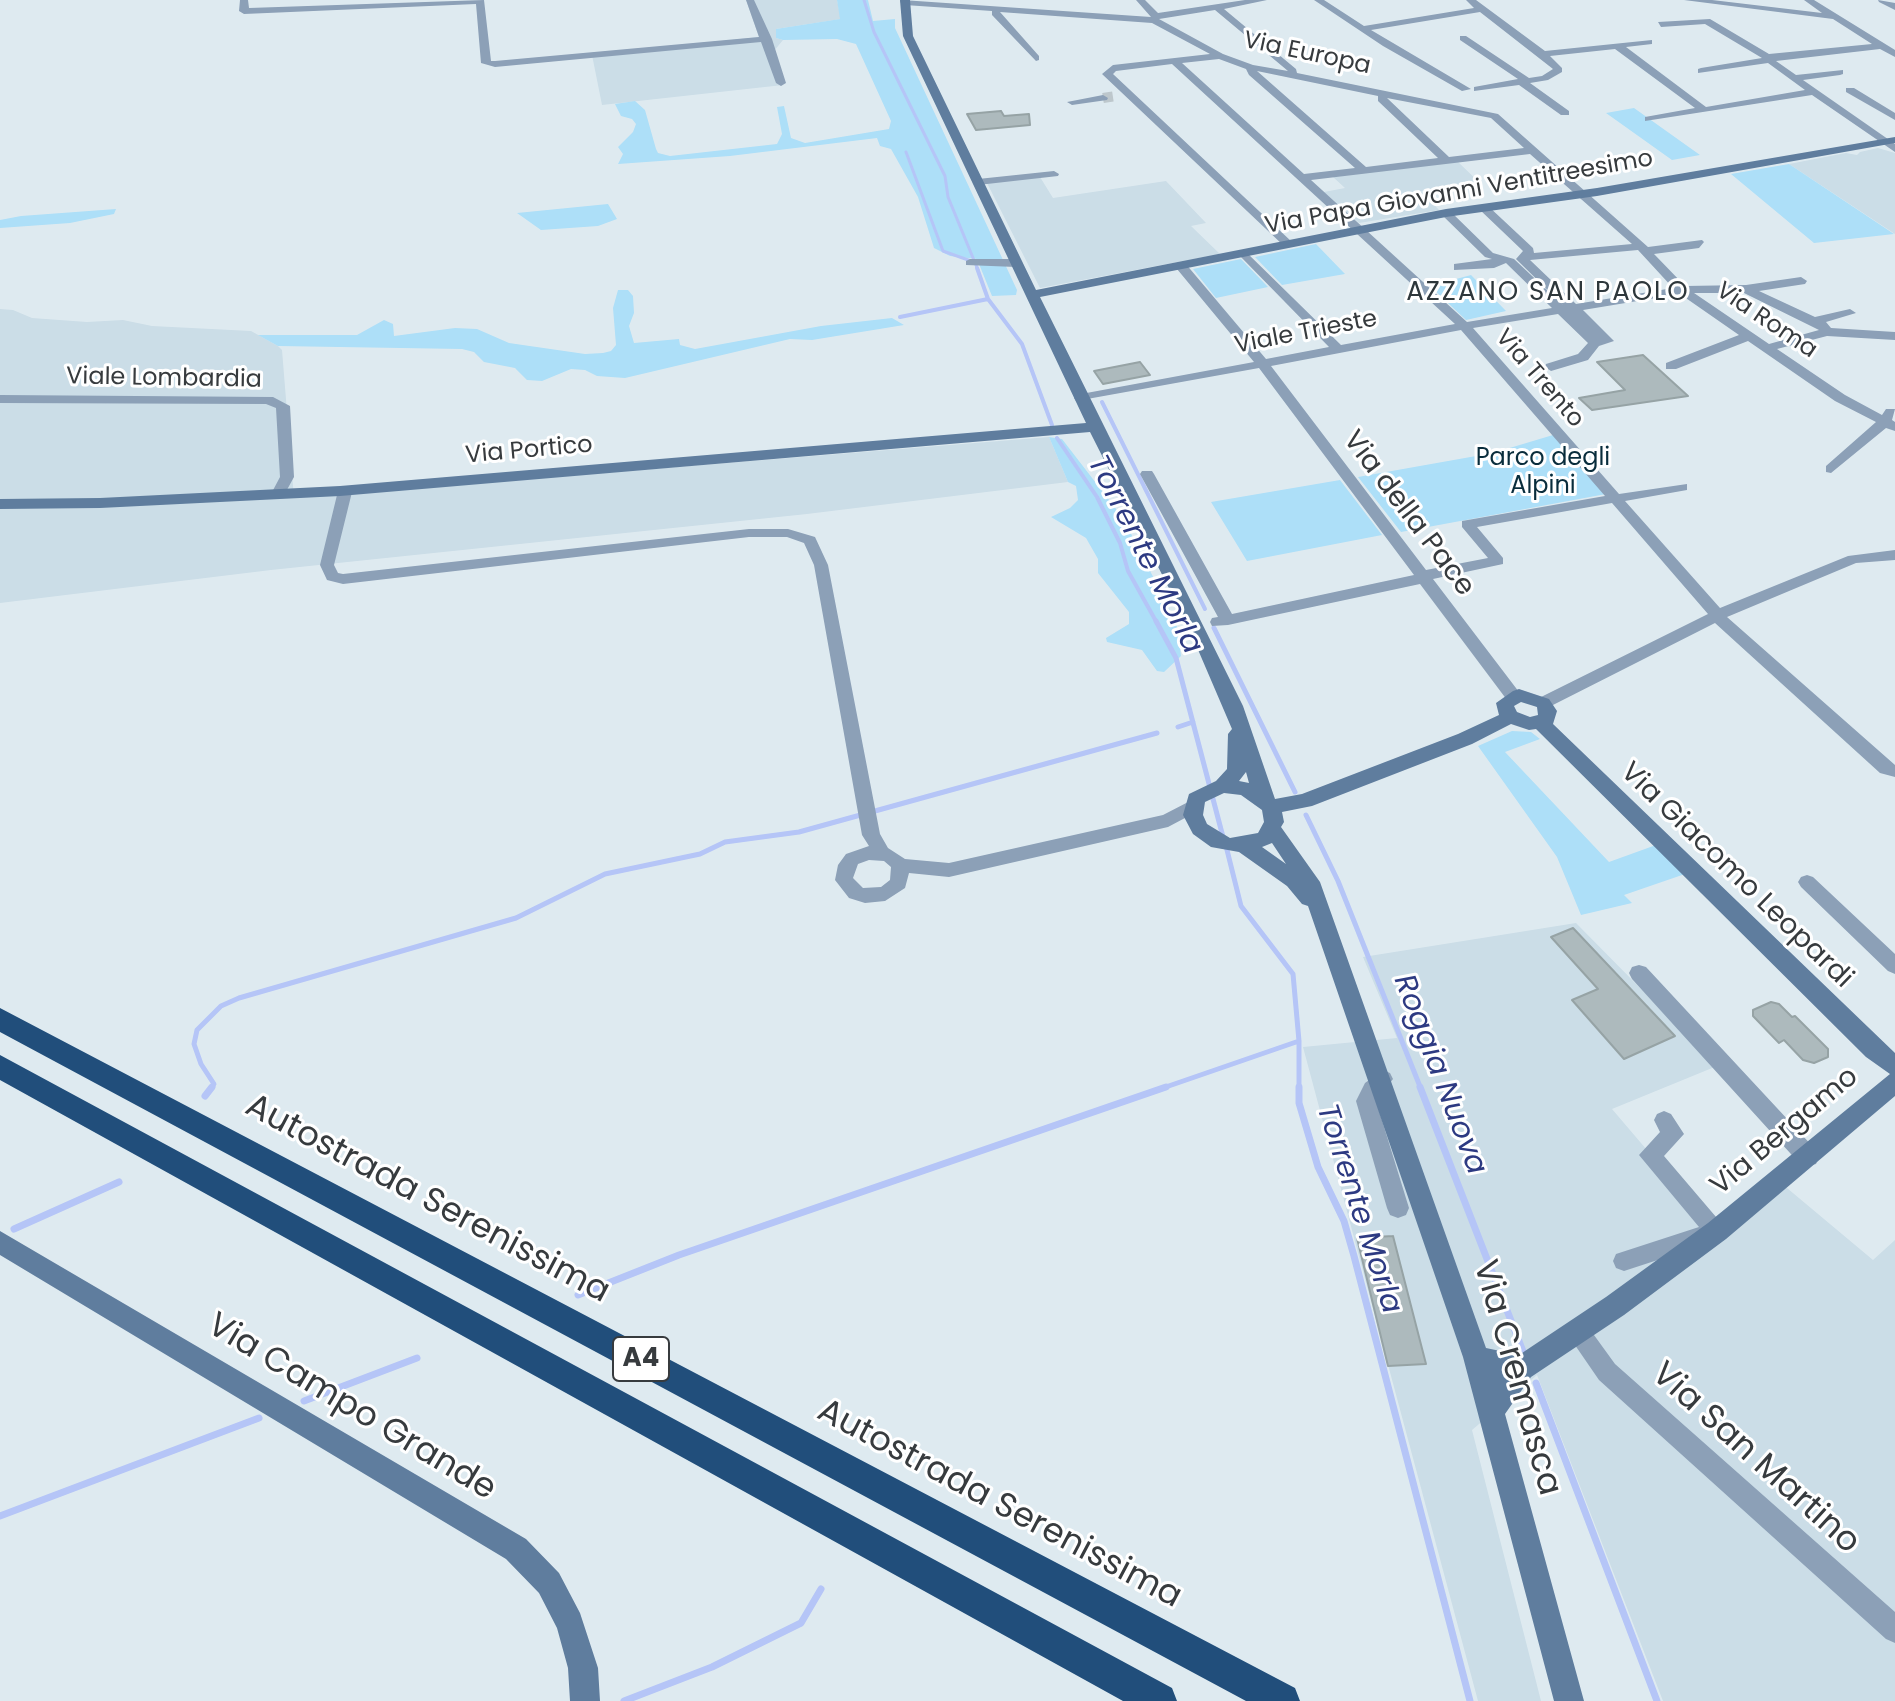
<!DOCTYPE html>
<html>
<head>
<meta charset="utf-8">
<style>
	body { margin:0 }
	canvas { display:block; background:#deeaf0 }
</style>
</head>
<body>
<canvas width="1895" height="1701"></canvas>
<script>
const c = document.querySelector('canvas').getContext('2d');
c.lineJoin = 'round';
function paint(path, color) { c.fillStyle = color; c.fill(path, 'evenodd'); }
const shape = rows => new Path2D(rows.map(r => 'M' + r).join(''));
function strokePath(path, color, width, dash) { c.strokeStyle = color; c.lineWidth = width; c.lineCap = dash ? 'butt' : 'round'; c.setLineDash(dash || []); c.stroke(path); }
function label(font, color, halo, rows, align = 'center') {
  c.font = font + ' Poppins,sans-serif'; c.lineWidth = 6; c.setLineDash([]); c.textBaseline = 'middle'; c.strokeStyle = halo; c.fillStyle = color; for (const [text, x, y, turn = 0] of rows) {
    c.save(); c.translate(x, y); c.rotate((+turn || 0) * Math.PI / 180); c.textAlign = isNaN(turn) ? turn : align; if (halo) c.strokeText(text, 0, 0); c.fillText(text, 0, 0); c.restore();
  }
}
paint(shape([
	[746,0,837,0,841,19,776,29,776,38,783,40,774,51,783,85,602,105,592,55,759,37],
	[1878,148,1895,153,1895,234,1789,164,1846,153,1857,155,1860,152],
	[1457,161,1481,184,1421,191,1439,210,1359,223,1324,192,1345,188,1333,177],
	[1040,177,1053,198,1166,181,1206,223,1191,226,1220,254,1040,288,987,183],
	[0,309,13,310,32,318,87,322,123,320,152,326,251,331,278,346,282,350,294,498,1049,437,1068,482,807,514,271,570,0,603],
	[1576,923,1717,1066,1612,1109,1716,1231,1775,1178,1873,1260,1895,1240,1895,1701,1663,1701,1537,1375,1472,1430,1541,1701,1478,1701,1303,1047,1397,1038,1363,957]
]), '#cbdde7');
paint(shape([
	[837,0,868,0,873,21,895,19,895,28,1017,290,1016,295,992,296,977,259,950,256,934,248,918,197,891,149,880,146,877,138,730,156,618,164,623,154,618,147,633,132,636,124,632,119,621,116,615,104,635,101,645,110,656,149,658,153,670,156,777,144,782,134,777,107,784,106,791,138,805,143,889,129,891,121,856,44,837,39,783,40,776,38,776,29,840,19],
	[1634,108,1700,155,1672,160,1606,113],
	[1789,164,1894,234,1814,243,1731,174],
	[608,204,617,219,598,226,541,230,517,213],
	[116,209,114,214,70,223,0,228,0,220,21,216],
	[1316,244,1345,274,1282,285,1255,257],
	[1241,259,1268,287,1216,298,1193,269],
	[1471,275,1506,311,1466,320,1430,286],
	[618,290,628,290,633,296,634,313,629,326,634,343,679,339,680,345,695,349,821,326,892,318,904,325,812,340,790,339,625,378,597,376,585,370,571,369,542,381,527,380,515,368,484,362,474,352,462,349,278,346,258,335,357,335,384,320,393,324,394,336,455,328,477,329,509,343,585,354,603,353,611,351,616,345,613,308],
	[1553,435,1606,494,1401,532,1358,477,1493,453],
	[1049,437,1062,439,1123,518,1168,606,1178,629,1181,656,1164,672,1157,671,1142,650,1107,642,1106,638,1129,624,1129,612,1098,573,1098,559,1086,538,1051,517,1070,508,1078,500,1076,486,1068,482],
	[1340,480,1382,535,1247,561,1211,502],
	[1512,731,1531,732,1540,739,1505,752,1609,862,1656,845,1685,874,1624,895,1632,903,1581,915,1557,857,1478,746]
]), '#addff8');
strokePath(shape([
	[864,0,874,32,945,176,948,197,978,270],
	[906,152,943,251,971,261]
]), '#b5c5f7', 3);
strokePath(shape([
	[977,268,988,299,1022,344,1052,425],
	[900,317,988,299],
	[1102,402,1205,609],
	[1057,438,1097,497,1120,543,1128,571,1157,623]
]), '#b5c5f7', 4);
strokePath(shape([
	[1156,621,1176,658,1223,837],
	[1214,628,1295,792],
	[1178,727,1193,722],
	[1306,815,1338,881,1421,1089],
	[1226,846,1241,906,1293,974,1299,1041,1299,1089],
	[210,1089,214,1084,201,1064,194,1044,197,1030,221,1006,239,998,516,918,605,874,700,854,725,842,799,832,1157,733],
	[1160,1089,1299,1041]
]), '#b5c5f7', 5);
strokePath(shape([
	[1299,1087,1299,1103,1318,1167,1344,1221,1354,1256,1470,1701],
	[1420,1087,1524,1354],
	[205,1096,212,1087],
	[14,1229,119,1182],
	[578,1295,679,1255,1166,1087],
	[1536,1383,1657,1701],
	[304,1401,417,1358],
	[0,1516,259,1418],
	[624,1701,712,1667,801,1623,821,1589]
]), '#b5c5f7', 7);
const building = shape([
	[1001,111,1004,116,1029,114,1030,125,976,130,967,114,1001,111],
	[1643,355,1688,396,1592,410,1579,398,1625,390,1597,362,1643,355],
	[1140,362,1150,375,1103,384,1094,371,1140,362],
	[1573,928,1675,1036,1624,1059,1572,1000,1598,989,1551,937,1573,928],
	[1771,1002,1779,1004,1792,1017,1795,1016,1828,1049,1828,1057,1814,1063,1803,1060,1784,1040,1779,1043,1753,1016,1753,1010,1771,1002],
	[1393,1236,1426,1364,1388,1366,1357,1238,1393,1236]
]);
paint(building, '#adbabd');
strokePath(building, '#96a3a5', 2);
strokePath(shape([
	[1103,98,1116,96]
]), '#bdc7cc', 10, [10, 5]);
paint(shape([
	[240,0,248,0,249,8,484,0,491,61,495,61,759,37,746,0,754,0,772,39,786,83,781,86,776,83,761,42,495,67,481,63,476,4,244,14,239,11,240,0],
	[902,0,1151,17,1136,0,1145,0,1158,13,1245,0,1267,0,1224,9,1296,69,1297,73,1498,114,1648,247,1702,240,1704,242,1699,248,1654,254,1685,286,1746,285,1801,277,1807,281,1805,284,1759,291,1815,317,1850,309,1856,313,1826,322,1831,328,1895,332,1895,340,1827,336,1777,349,1845,395,1882,415,1886,409,1895,409,1892,420,1895,422,1895,431,1886,428,1831,473,1826,472,1826,466,1876,422,1835,401,1748,341,1676,369,1666,369,1666,363,1739,335,1680,294,1583,310,1614,341,1599,346,1588,360,1551,371,1545,367,1546,364,1578,354,1588,343,1558,314,1473,328,1619,494,1687,484,1687,490,1625,501,1720,608,1848,556,1895,550,1895,560,1856,563,1727,617,1895,765,1895,777,1880,773,1715,623,1549,707,1537,707,1535,703,1537,699,1708,614,1612,503,1477,527,1503,558,1503,564,1433,579,1519,692,1521,696,1519,700,1507,700,1420,584,1228,625,1212,626,1210,622,1212,618,1218,617,1140,474,1142,471,1152,471,1154,474,1232,614,1414,575,1259,368,1076,401,1074,398,1081,394,1254,362,1177,269,1177,263,1185,263,1266,359,1329,347,1240,256,1238,254,1244,250,1341,345,1455,324,1172,64,1116,71,1113,74,1292,242,1292,246,1284,246,1102,74,1113,65,1210,54,1152,23,1000,12,1039,56,1039,60,1036,61,992,15,992,11,905,5,900,2,902,0],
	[1215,10,1288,71,1253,65,1223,54,1159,19,1215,10],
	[1219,59,1246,69,1249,75,1355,168,1304,174,1182,63,1219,59],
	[1257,71,1378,96,1378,101,1438,158,1366,167,1257,71],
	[1387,98,1491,118,1524,148,1449,157,1387,98],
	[1530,154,1632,244,1534,253,1533,248,1487,205,1479,205,1479,209,1523,251,1516,259,1518,261,1564,306,1514,259,1493,253,1450,211,1442,211,1442,215,1485,257,1492,259,1454,264,1454,270,1494,268,1506,263,1552,308,1467,322,1311,180,1530,154],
	[1638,250,1673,288,1576,304,1530,260,1638,250],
	[1694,293,1744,293,1819,330,1769,344,1694,293],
	[1461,330,1605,496,1462,521,1462,527,1488,558,1426,570,1271,366,1461,330],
	[1314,0,1324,0,1364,26,1474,8,1466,0,1476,0,1545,51,1652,40,1652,44,1626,47,1706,107,1805,90,1768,63,1698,73,1698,69,1701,68,1762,58,1705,24,1661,27,1658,22,1710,19,1769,54,1872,44,1833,19,1684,0,1712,0,1822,13,1804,0,1814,0,1895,50,1895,57,1880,49,1776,61,1796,75,1843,70,1843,74,1840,75,1803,80,1895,144,1895,152,1812,95,1645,121,1645,117,1695,108,1615,49,1550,56,1562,68,1562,72,1548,80,1530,83,1569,111,1569,115,1561,115,1519,85,1474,91,1474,87,1518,79,1460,40,1460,36,1466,36,1529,78,1542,76,1553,69,1480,12,1371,30,1471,89,1462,91,1383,46,1314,0],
	[1878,0,1895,3,1895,10,1879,2,1878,0],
	[1846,88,1854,88,1895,113,1895,120,1846,92,1846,88],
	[1103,95,1108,98,1107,100,1072,105,1067,102,1103,95],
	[1054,171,1059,174,1058,176,978,185,973,182,978,179,1054,171],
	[970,259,1016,259,1022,263,1016,267,966,265,966,261,970,259],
	[0,395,273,397,290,406,294,477,283,497,273,497,271,494,280,477,276,408,266,404,0,403,0,395],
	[340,487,352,492,334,565,338,573,343,574,749,529,788,529,815,537,828,565,880,834,888,848,905,859,949,863,1163,815,1194,799,1203,805,1200,810,1168,827,949,877,909,873,905,888,885,901,865,903,849,898,835,880,838,865,846,854,869,846,862,835,814,565,804,543,787,537,749,537,343,584,327,580,320,565,337,495,333,491,340,487],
	[869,860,884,861,891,867,890,880,881,887,863,888,853,878,858,864,869,860],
	[1807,875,1813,877,1895,954,1895,974,1888,971,1801,887,1798,882,1801,877,1807,875],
	[1639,965,1646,967,1816,1150,1819,1157,1816,1164,1808,1166,1800,1164,1632,979,1629,973,1632,967,1639,965],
	[1383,1070,1390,1073,1393,1079,1376,1101,1409,1208,1406,1215,1398,1218,1390,1215,1387,1208,1356,1101,1365,1083,1383,1070],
	[1664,1111,1671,1114,1684,1134,1664,1156,1728,1231,1725,1238,1624,1271,1616,1268,1613,1261,1616,1254,1699,1227,1639,1155,1660,1132,1654,1120,1657,1114,1664,1111],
	[1578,1321,1586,1324,1615,1364,1895,1612,1895,1643,1886,1639,1599,1380,1566,1332,1570,1324,1578,1321]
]), '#8ca0b7');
paint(shape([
	[900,0,910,0,913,36,1036,290,1446,209,1597,188,1895,137,1895,143,1597,196,1446,217,1040,297,1243,706,1275,799,1302,794,1458,734,1499,715,1496,703,1513,691,1519,689,1549,699,1557,711,1553,724,1895,1053,1895,1096,1726,1239,1624,1315,1531,1377,1505,1414,1584,1701,1554,1701,1463,1357,1308,906,1302,904,1287,886,1239,852,1211,847,1193,834,1183,815,1189,794,1216,781,1227,769,1228,734,1232,729,1187,624,1090,432,340,496,100,508,0,509,0,499,100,498,340,486,1086,423,903,36,900,0],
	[1521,702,1537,707,1538,715,1530,717,1517,712,1514,706,1521,702],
	[1511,724,1529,730,1536,729,1866,1057,1890,1074,1708,1223,1606,1297,1519,1355,1486,1348,1320,882,1281,827,1284,822,1282,812,1312,806,1472,744,1511,724],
	[1246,772,1249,783,1239,781,1246,772],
	[1224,793,1241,795,1262,810,1264,822,1258,833,1230,838,1207,824,1203,815,1205,802,1224,793],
	[1272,843,1286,864,1262,847,1272,843],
	[0,1231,526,1539,559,1573,580,1613,598,1668,600,1701,570,1701,568,1668,557,1628,539,1593,506,1559,0,1255,0,1231]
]), '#5f7d9e');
paint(shape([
	[0,1008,1295,1688,1300,1701,1246,1701,0,1032,0,1008],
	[0,1055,1172,1688,1177,1701,1123,1701,0,1080,0,1055]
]), '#214e7b');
label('24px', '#373b3e', '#fff', [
	["Via Europa",1307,54,12],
	["Via Papa Giovanni Ventitreesimo",1459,193,-10],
	["Via Roma",1766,321,34],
	["Viale Trieste",1306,333,-11],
	["Viale Lombardia",164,379,1],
	["Via Trento",1539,379,49],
	["Via Portico",529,451,-5]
]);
label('24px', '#092d3c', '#fff', [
	["Parco degli",1543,459],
	["Alpini",1543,487]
]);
c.letterSpacing = '2px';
label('26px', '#2e373b', '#fff', [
	["AZZANO SAN PAOLO",1548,293]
]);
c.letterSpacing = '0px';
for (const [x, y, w] of [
	[641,1359,56]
]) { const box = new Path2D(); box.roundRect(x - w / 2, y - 22, w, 44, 6); c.fillStyle = '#fff'; c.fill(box); strokePath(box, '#373b3e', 2); }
label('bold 26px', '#373b3e', null, [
	["A4",641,1359]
]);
label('28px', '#373b3e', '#fff', [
	["Via della Pace",1408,514,53],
	["Via Giacomo Leopardi",1736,876,44],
	["Via Bergamo",1785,1132,-40]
]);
label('italic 30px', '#2d3a82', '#fff', [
	["Torrente Morla",1144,555,63],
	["Roggia Nuova",1439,1075,69],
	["Torrente Morla",1358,1209,72]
]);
label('34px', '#373b3e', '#fff', [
	["Autostrada Serenissima",427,1200,28],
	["Via Cremasca",1516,1378,74],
	["Via Campo Grande",351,1408,31],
	["Via San Martino",1755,1459,42],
	["Autostrada Serenissima",999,1505,28]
]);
</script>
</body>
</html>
